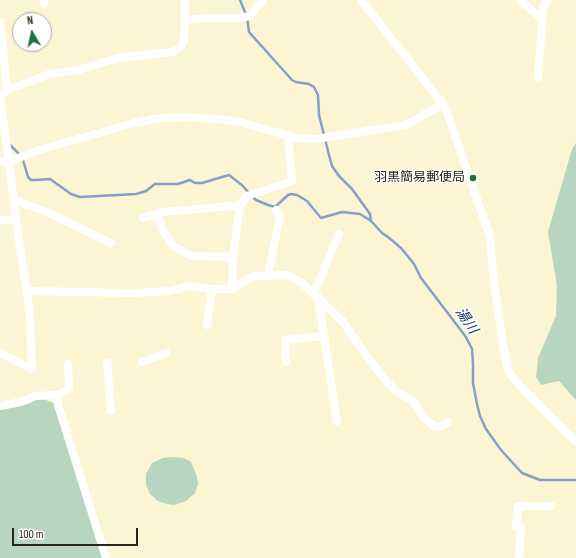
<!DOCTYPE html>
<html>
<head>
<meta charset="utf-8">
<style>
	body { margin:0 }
	#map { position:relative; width:576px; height:558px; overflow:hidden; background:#fcf5d3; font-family:"Sofia Sans Condensed",sans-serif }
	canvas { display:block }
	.north { position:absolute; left:12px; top:12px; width:40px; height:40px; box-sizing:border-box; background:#fff; border:1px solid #aaa9a3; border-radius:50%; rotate:351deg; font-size:11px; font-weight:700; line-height:16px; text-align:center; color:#2a271a }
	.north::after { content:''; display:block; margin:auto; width:14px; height:18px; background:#197145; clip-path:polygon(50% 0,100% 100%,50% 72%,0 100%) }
	.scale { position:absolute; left:12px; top:528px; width:126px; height:18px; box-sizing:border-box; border:2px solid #2a271a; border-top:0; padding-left:5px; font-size:12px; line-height:14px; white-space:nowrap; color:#2a271a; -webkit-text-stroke:3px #fff; paint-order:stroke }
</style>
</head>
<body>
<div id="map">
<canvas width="576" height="558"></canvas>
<div class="north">N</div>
<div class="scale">100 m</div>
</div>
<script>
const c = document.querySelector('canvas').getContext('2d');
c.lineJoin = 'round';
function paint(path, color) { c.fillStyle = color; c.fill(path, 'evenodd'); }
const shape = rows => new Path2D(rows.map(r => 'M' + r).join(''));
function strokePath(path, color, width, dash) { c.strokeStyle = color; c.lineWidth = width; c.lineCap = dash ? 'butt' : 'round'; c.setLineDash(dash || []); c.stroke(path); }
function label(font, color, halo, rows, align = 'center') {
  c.font = font + ' "Sofia Sans Condensed","Noto Sans JP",sans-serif'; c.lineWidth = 3; c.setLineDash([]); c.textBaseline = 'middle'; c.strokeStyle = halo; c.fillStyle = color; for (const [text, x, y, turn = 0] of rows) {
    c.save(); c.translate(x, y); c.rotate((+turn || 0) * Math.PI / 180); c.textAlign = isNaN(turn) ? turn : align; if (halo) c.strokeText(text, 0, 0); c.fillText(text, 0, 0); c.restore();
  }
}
paint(shape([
	[576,143,576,400,559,381,541,385,536,377,538,358,556,316,557,286,548,232,572,149],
	[36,396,58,405,106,558,0,558,0,406],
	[173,457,184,458,191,462,197,477,198,484,195,493,186,501,174,505,167,504,158,501,150,494,146,485,146,474,152,463,163,458]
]), '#b8d5bf');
strokePath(shape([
	[240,0,247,17,249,32,292,80,296,82,309,84,314,87,318,95,319,115,328,151,332,166,339,176,352,189,370,214,371,221,382,233,388,237,401,248,414,264,421,278,466,337,472,349,473,364,473,383,477,404,480,416,486,429,501,450,522,473,540,480,576,480],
	[9,144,18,153,23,160,28,177,31,180,36,180,50,179,71,194,80,197,136,194,146,191,155,184,178,184,190,180,195,183,202,183,229,175,243,186,249,193],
	[253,197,256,200,268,205,275,207,288,195,291,194,297,195,307,201,321,218,342,212,360,214,371,221]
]), '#84a0c9', 2.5);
strokePath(shape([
	[44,0,44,4],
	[361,0,443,104,447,112,489,234,491,246,492,265,502,339,508,370,512,376,521,387,576,442],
	[520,0,542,19],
	[185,20,205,18,241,18,250,16,263,0],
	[0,22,7,90,0,97,9,162,0,161],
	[538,77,543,10,545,3,549,0],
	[7,90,50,74,78,70,118,58,172,52,179,48,184,43,185,3,184,0],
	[14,200,44,211,111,243],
	[157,214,163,230,173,246,192,256,233,257],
	[143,218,162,212,211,208,240,205],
	[0,220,16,219],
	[268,275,280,216,276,210],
	[232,289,233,257,240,205,247,196,292,181,288,135],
	[27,291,134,293,169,291,190,286,212,289,232,289,253,276,288,275,301,282,343,322,365,354,387,382,396,391,413,401,423,417,434,426,437,427,442,426,448,422],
	[314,293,339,234],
	[318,297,337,421],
	[207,325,212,289],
	[0,353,32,369,30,315,16,219,9,162,36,151,134,123,155,119,177,117,218,119,239,122,297,138,316,139,406,125,443,104],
	[142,362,166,353],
	[286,362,285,340,324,336],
	[107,363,111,411],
	[57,395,58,405,106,558],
	[0,406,21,402,36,396,57,395,69,389,68,364],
	[519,558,521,528,516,527,518,506,551,506]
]), '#fff', 8);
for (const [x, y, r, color] of [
	[473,178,4,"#197145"]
]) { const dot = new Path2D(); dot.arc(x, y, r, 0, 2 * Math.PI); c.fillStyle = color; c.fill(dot); strokePath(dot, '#fff', 1.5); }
label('13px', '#2a271a', '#fff', [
	["羽黒簡易郵便局",465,178]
], 'right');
label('italic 14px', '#103467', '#fff', [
	["湯川",466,321,56]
]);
</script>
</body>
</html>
